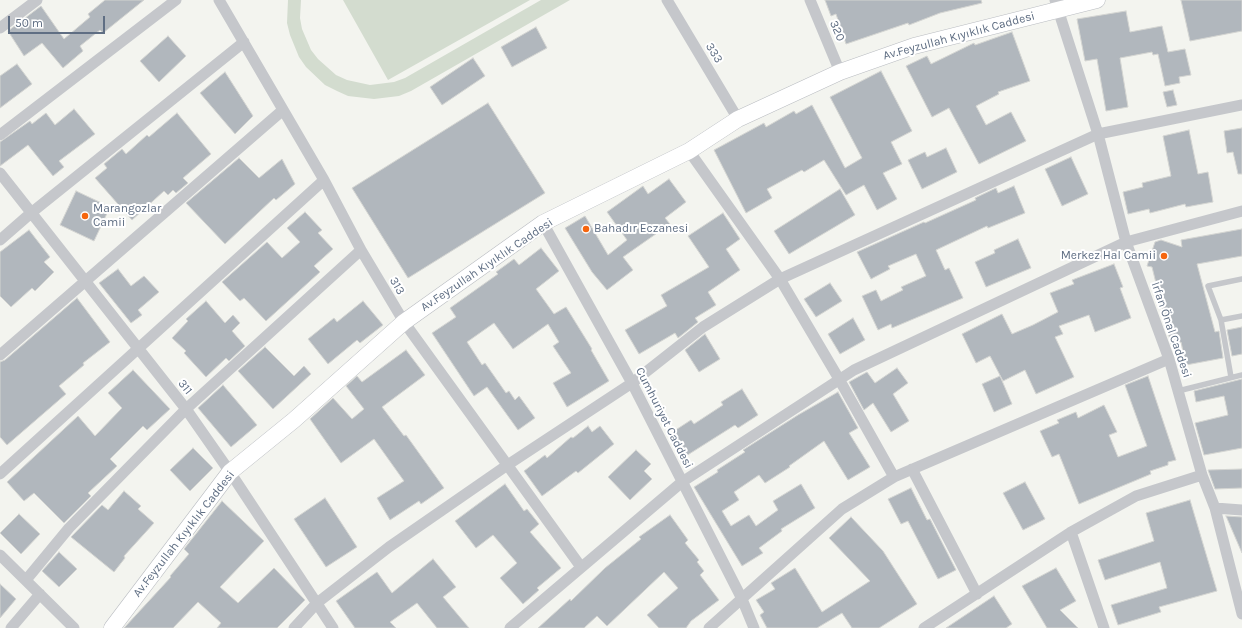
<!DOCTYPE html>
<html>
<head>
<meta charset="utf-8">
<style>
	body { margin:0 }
	#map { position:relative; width:1242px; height:628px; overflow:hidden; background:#f3f4ef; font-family:Karla,sans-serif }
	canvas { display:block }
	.scale { position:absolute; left:8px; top:16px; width:97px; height:18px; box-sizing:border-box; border:2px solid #5f6e83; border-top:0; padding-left:5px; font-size:12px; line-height:14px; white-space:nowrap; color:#5f6e83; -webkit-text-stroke:3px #fff; paint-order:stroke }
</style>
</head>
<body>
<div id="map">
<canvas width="1242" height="628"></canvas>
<div class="scale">50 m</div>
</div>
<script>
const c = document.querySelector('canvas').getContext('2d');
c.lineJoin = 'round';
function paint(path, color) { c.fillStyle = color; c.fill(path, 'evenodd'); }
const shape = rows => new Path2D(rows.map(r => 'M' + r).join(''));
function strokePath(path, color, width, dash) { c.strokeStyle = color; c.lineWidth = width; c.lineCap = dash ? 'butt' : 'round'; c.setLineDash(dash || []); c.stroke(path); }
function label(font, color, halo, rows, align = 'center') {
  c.font = font + ' Karla,sans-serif'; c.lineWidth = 4; c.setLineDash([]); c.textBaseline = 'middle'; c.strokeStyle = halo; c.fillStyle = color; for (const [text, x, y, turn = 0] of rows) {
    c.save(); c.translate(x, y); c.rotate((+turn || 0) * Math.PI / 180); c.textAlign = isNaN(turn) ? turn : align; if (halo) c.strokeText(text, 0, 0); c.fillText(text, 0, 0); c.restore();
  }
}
paint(shape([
	[288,0,301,0,300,18,302,29,311,50,318,59,336,75,347,80,370,85,394,82,405,78,541,0,570,0,411,91,399,96,374,99,348,96,337,91,325,85,306,67,299,57,290,35,287,23],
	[343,0,530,0,388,80]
]), '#d3dccf');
const building = shape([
	[105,0,144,0,103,33,100,30,80,46,83,51,63,68,42,43,24,56,8,31,41,6,64,39,90,17,88,14,105,0],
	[825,0,981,0,982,3,940,13,909,25,908,23,846,44,836,14,831,16,825,0],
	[1181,0,1242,0,1242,31,1190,41,1181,0],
	[1126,11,1130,32,1162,26,1168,52,1185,49,1191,75,1179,77,1180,83,1165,86,1158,54,1153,55,1152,52,1120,58,1128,107,1106,111,1097,59,1085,61,1077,19,1126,11],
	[536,27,547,48,512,67,501,47,536,27],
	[1012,32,1030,81,998,92,999,94,976,106,986,125,1011,112,1026,141,979,164,949,108,932,117,906,66,927,56,931,64,974,43,975,45,1012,32],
	[168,36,186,56,159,82,140,61,168,36],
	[473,58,485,76,442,105,430,87,473,58],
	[17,64,32,84,0,108,0,76,17,64],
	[881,71,912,131,891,142,902,164,883,173,897,199,877,210,864,185,846,195,824,160,804,172,802,170,767,189,772,198,746,213,714,150,764,123,766,127,794,111,796,114,812,105,845,168,862,158,830,97,881,71],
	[225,72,253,116,235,134,200,93,225,72],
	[1173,90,1177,105,1167,107,1163,92,1173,90],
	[488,103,545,193,408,278,352,188,488,103],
	[74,109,95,134,59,161,64,167,53,176,28,145,0,166,0,142,30,121,32,124,46,113,55,125,74,109],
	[177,113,211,154,183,178,188,183,176,193,173,190,168,195,164,191,132,220,95,178,107,168,104,164,122,149,126,154,147,135,149,137,177,113],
	[1242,128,1242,174,1238,174,1233,152,1227,153,1224,131,1242,128],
	[1189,130,1198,174,1208,172,1213,202,1186,207,1185,204,1150,213,1149,209,1128,214,1123,192,1143,187,1142,183,1171,176,1163,136,1189,130],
	[946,148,957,172,922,189,908,160,925,152,927,157,946,148],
	[1071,157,1088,194,1062,206,1045,169,1071,157],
	[239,158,259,178,282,159,295,184,276,200,274,198,225,244,186,203,239,158],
	[669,179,686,202,665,218,670,224,623,257,633,270,607,290,592,272,565,228,585,216,608,255,627,240,607,212,643,186,648,194,669,179],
	[1014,186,1025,213,988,228,987,226,936,250,945,270,949,268,963,298,892,328,891,324,878,330,862,296,876,290,881,301,903,290,901,287,926,276,916,254,888,266,890,269,871,279,857,252,924,222,925,223,976,200,975,198,996,188,998,193,1014,186],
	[840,189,855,215,789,254,774,231,840,189],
	[76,191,110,207,94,241,60,225,76,191],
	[305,212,322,230,318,233,333,249,314,266,320,272,266,321,244,298,240,301,222,282,267,242,282,258,300,242,287,228,305,212],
	[723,213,740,239,726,249,740,270,708,292,716,305,695,318,698,322,678,338,675,333,639,354,625,330,667,306,661,295,709,267,688,236,723,213],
	[1242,229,1242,256,1197,264,1215,332,1219,331,1223,358,1186,365,1181,342,1171,344,1152,267,1147,266,1155,242,1161,240,1182,247,1181,240,1242,229],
	[29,230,50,257,44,262,54,272,35,291,32,288,11,307,0,296,0,252,29,230],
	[1018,239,1031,268,986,287,975,262,995,253,994,250,1018,239],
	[541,248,559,271,536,289,554,314,566,307,592,349,591,350,609,381,567,407,553,383,571,373,553,346,559,342,548,324,513,349,494,323,467,342,482,365,485,363,506,393,509,391,515,400,519,396,535,418,518,430,487,387,474,396,432,333,456,317,450,308,498,274,496,272,514,259,519,265,541,248],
	[1114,264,1123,287,1120,288,1131,318,1095,332,1089,315,1059,326,1063,334,1055,337,1074,377,1036,394,1025,370,1003,381,990,356,976,363,962,334,1002,314,1012,334,1033,325,1058,312,1050,293,1074,284,1072,280,1114,264],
	[118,269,131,286,144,276,159,292,138,310,142,315,131,323,99,283,118,269],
	[830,283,842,301,816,317,804,299,830,283],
	[77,298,110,342,83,363,84,365,59,386,66,394,7,445,0,437,0,362,5,360,77,298],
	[206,301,225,323,233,315,240,323,232,331,245,346,229,361,226,358,206,377,184,353,186,351,172,338,188,321,186,319,206,301],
	[363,301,383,325,360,343,357,340,328,364,308,339,334,318,337,322,363,301],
	[853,318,865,340,840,354,828,334,853,318],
	[1242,327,1242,354,1232,356,1227,330,1242,327],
	[705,334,720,359,699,372,685,350,705,334],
	[265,347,294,376,304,366,311,374,273,409,238,371,265,347],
	[406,350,425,375,382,407,404,436,406,435,444,488,421,504,419,501,390,520,377,498,404,481,374,439,341,463,310,419,333,398,352,419,364,409,346,386,357,376,362,382,406,350],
	[897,368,908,383,893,394,909,421,891,432,873,403,864,410,849,382,867,372,875,383,897,368],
	[133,370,170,409,147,430,143,426,110,459,117,466,88,493,91,496,64,523,34,493,24,501,7,482,78,416,95,436,122,408,108,393,133,370],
	[1000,376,1012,404,994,412,982,384,1000,376],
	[1148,376,1176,460,1168,462,1168,465,1150,471,1151,474,1079,504,1059,454,1052,457,1040,431,1059,423,1057,420,1076,412,1078,418,1104,405,1117,432,1109,435,1118,457,1147,446,1125,385,1148,376],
	[1242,379,1242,448,1204,455,1195,423,1228,415,1224,396,1196,402,1194,391,1242,379],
	[223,385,257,425,231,447,198,408,223,385],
	[742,389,758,415,738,428,735,425,686,456,671,433,691,420,694,424,723,405,721,402,742,389],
	[838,392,858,428,849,433,870,467,848,480,824,441,789,466,790,467,765,483,759,475,734,492,739,500,722,511,731,526,749,515,756,526,778,510,773,501,801,484,815,508,781,529,782,531,759,548,763,553,742,566,694,487,718,472,717,470,745,452,743,450,798,415,838,392],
	[588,426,592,432,600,426,614,444,578,473,576,471,542,496,524,471,545,455,547,458,571,437,573,438,588,426],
	[193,448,213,468,190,491,170,470,193,448],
	[636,450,651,464,644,471,652,479,630,500,608,477,636,450],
	[1242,469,1242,488,1215,489,1208,470,1242,469],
	[1025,482,1045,519,1023,530,1003,493,1025,482],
	[505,484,524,511,527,509,539,524,530,532,561,568,537,588,539,590,523,604,500,578,517,563,493,535,476,548,455,521,505,484],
	[911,488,927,520,930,519,956,570,938,579,908,521,901,524,888,499,911,488],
	[124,491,141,506,138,509,154,523,124,556,125,558,114,572,71,537,102,505,108,510,124,491],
	[325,498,357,547,326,567,294,519,325,498],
	[1190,500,1217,591,1159,607,1161,612,1118,625,1111,605,1167,588,1160,562,1105,580,1098,560,1154,541,1146,513,1190,500],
	[222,501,264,541,220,587,238,603,274,568,305,600,277,628,217,628,221,623,198,602,173,628,124,628,171,577,170,576,189,554,184,549,222,501],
	[19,514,40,534,21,554,0,533,19,514],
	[670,515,688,540,685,543,699,560,697,562,704,571,700,575,719,600,691,621,686,628,659,628,647,615,678,588,664,572,607,626,597,616,584,628,538,628,570,599,571,601,605,568,641,539,639,537,670,515],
	[1226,516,1242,517,1242,553,1226,516],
	[851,517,883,551,917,604,879,628,852,628,842,613,817,628,767,628,760,615,764,612,756,600,775,589,771,583,795,568,822,612,870,581,829,538,851,517],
	[59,552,77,569,59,587,42,571,59,552],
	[433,559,456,587,443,597,469,628,437,628,417,603,390,622,396,628,355,628,336,601,377,572,392,593,433,559],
	[1056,568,1076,601,1060,610,1078,628,1047,628,1022,586,1056,568],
	[0,584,16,599,0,618,0,584],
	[994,596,1012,624,1006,628,946,628,994,596]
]);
paint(building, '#b1b7bd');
strokePath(building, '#d4d5d2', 1);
const secondary = shape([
	[112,628,230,472,294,420,404,322,543,223,689,151,738,119,840,72,914,46,1097,0]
]);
strokePath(secondary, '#b9bcc1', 17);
strokePath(shape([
	[1221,320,1242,316],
	[1231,377,1221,320,1208,286,1242,279],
	[1178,391,1242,375]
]), '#c5c7cb', 5.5);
strokePath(shape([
	[219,0,324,180,361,250,404,322,581,567],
	[667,0,738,119],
	[810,0,840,72],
	[1055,0,1098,134,1126,242,1169,359,1202,475,1215,508,1242,614],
	[0,28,37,0],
	[0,135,176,0],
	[689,151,780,279,839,379,894,477],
	[0,173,186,409,230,472,333,628],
	[543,223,632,383,742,599,754,628],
	[0,240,31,213,244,42],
	[0,355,283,110],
	[912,469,977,594],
	[0,474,324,180],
	[1215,508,1242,510],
	[1071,532,1104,628],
	[0,555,74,628],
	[26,580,69,528,186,409,361,250],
	[11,628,40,594],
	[294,628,317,603,389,547,506,466,632,383,703,327,780,279,1098,134,1242,105],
	[510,628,682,482,854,370,1126,242,1242,211],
	[709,628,842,509,894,477,1169,359],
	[924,628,1071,532,1136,496,1202,475]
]), '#c5c7cb', 11);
strokePath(secondary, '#fff', 16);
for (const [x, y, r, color] of [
	[85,216,4,"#f6650d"],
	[586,229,4,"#f6650d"],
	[1164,256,4,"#f6650d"]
]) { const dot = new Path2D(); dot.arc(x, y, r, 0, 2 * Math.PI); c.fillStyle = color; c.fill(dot); strokePath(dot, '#fff', 1.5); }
label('12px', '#5f6e83', '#fff', [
	["320",837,31,67],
	["Av.Feyzullah Kıyıklık Caddesi",959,36,-15],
	["333",714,53,59],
	["Av.Feyzullah Kıyıklık Caddesi",487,265,-34],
	["313",397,286,59],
	["İrfan Önal Caddesi",1171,330,71],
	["311",185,387,52],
	["Cumhuriyet Caddesi",664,418,63],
	["Av.Feyzullah Kıyıklık Caddesi",184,534,-52]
]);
label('12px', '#5f6e83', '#fff', [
	["Marangozlar",93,209],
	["Camii",93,223],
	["Bahadır Eczanesi",594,229],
	["Merkez Hal Camii",1156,256,"right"]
], 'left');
</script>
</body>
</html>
